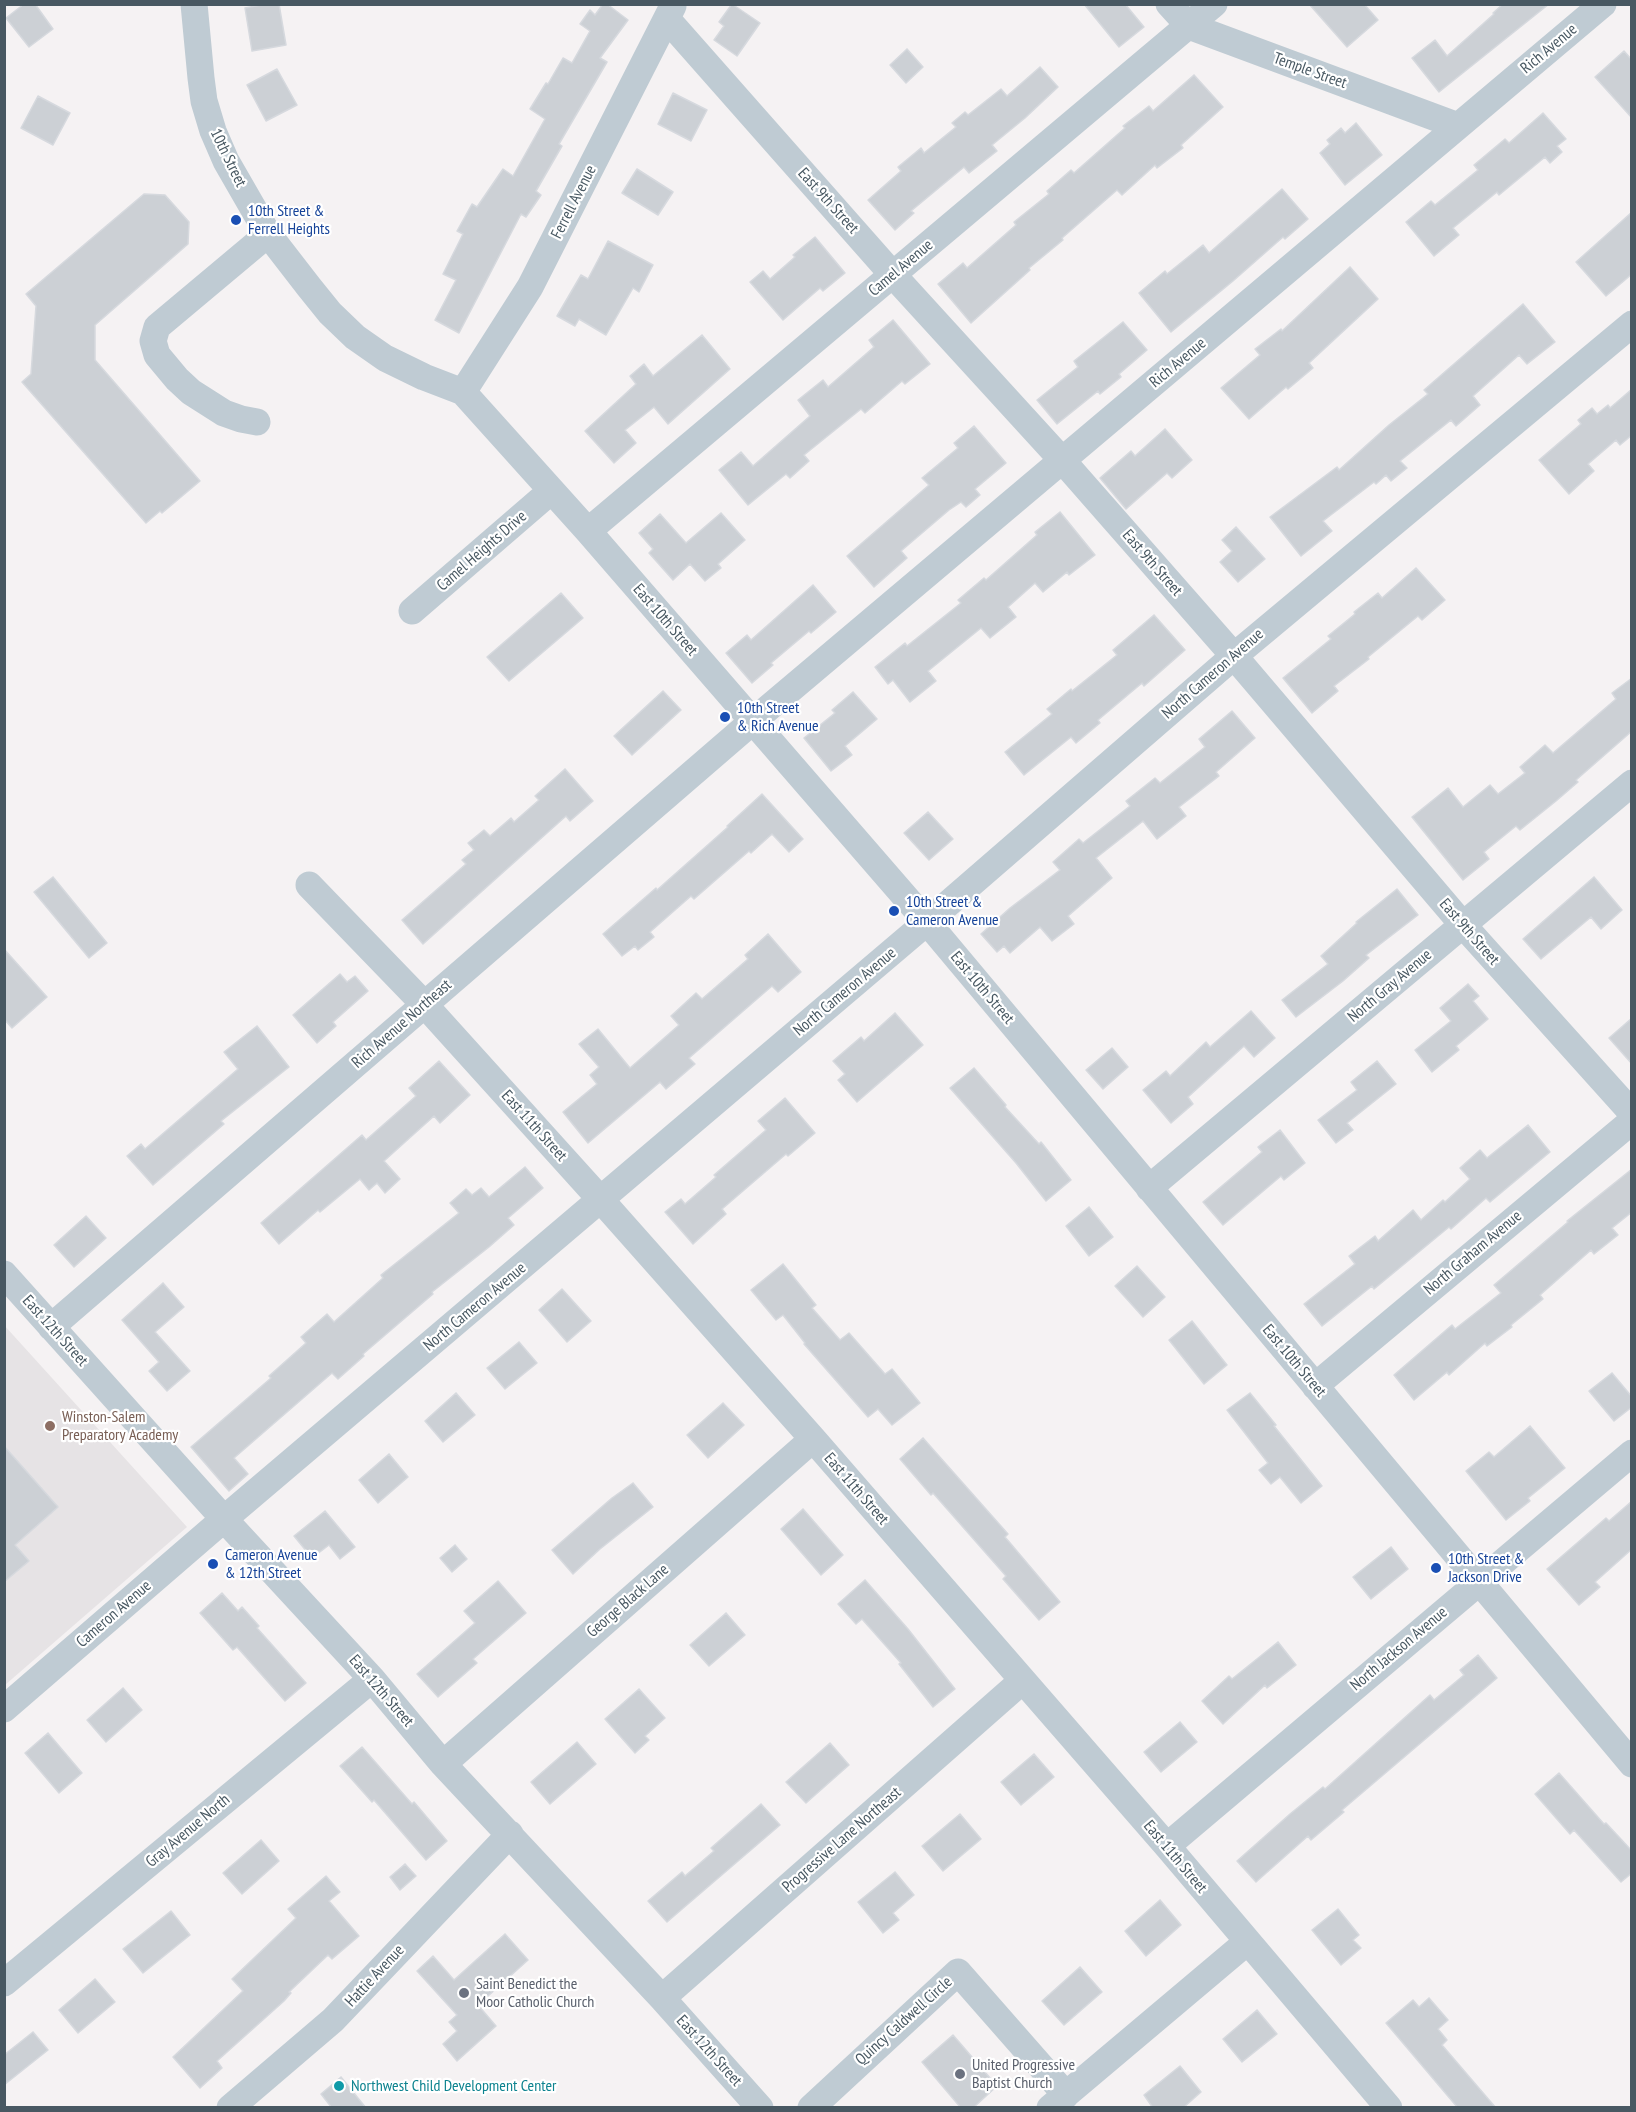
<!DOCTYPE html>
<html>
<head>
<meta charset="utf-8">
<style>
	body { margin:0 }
	#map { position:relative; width:1636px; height:2112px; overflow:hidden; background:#f5f2f3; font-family:"PT Sans Narrow",sans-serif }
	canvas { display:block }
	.frame { position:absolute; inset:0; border:6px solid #485862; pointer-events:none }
</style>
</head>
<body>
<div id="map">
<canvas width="1636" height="2112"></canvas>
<div class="frame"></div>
</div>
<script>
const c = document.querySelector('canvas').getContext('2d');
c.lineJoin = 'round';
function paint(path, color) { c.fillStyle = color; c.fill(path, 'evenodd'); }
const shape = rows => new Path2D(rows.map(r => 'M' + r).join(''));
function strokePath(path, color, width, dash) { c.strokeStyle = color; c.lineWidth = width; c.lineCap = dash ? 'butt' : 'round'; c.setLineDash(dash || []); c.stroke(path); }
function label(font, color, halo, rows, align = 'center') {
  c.font = font + ' "PT Sans Narrow",sans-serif'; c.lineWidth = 4.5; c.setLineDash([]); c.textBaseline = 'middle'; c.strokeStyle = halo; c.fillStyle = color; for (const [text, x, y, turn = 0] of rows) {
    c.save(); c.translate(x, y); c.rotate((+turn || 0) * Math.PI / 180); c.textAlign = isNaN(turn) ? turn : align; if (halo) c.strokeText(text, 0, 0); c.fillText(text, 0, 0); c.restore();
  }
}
paint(shape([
	[4,1325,187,1527,5,1685,4,1685]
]), '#e6e3e5');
const building = shape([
	[24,4,35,4,53,29,29,47,6,18,24,4],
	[266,4,279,4,286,45,252,51,245,8,266,4],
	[603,4,607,4,628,20,600,58,607,62,559,144,562,146,536,191,541,195,526,217,521,214,459,333,435,320,456,280,443,274,463,234,457,231,472,204,477,207,503,169,513,176,545,119,530,109,546,83,548,84,563,58,572,63,590,31,580,24,590,10,595,15,603,4],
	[732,4,760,23,737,56,714,40,724,26,719,22,732,4],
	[1084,4,1125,4,1144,27,1119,47,1084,4],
	[1309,4,1364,4,1378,20,1347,47,1309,4],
	[1503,4,1549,4,1439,92,1412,58,1435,40,1447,56,1494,14,1493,13,1503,4],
	[907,49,923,67,906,83,890,65,907,49],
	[1624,51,1632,60,1632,118,1595,77,1624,51],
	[1040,67,1058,87,1025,118,992,145,997,151,969,173,964,167,911,211,914,213,895,230,868,200,901,171,898,167,921,148,924,153,956,127,952,123,965,112,968,115,1001,89,1007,96,1040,67],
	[277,69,297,105,266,121,247,85,277,69],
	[1194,75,1223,107,1181,145,1183,148,1157,168,1155,165,1122,195,1117,190,1062,238,1063,240,1029,268,1030,270,971,323,938,284,963,263,967,268,1016,225,1014,222,1049,194,1047,191,1071,170,1074,173,1125,128,1123,126,1149,106,1153,111,1194,75],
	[673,93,707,110,691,141,658,124,673,93],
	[38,96,70,113,53,145,21,128,38,96],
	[1543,113,1566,139,1557,146,1562,152,1550,163,1545,157,1499,195,1497,192,1453,228,1459,235,1434,256,1406,222,1431,201,1435,205,1478,170,1474,165,1505,139,1509,143,1543,113],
	[1356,123,1382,155,1345,185,1320,153,1330,144,1327,140,1341,128,1345,133,1356,123],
	[637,169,673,192,658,215,622,193,637,169],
	[1282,189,1308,219,1285,239,1283,237,1233,281,1171,332,1139,293,1165,271,1167,274,1203,245,1209,253,1282,189],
	[144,194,165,195,189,222,188,244,95,325,95,360,200,481,162,513,160,511,146,523,22,382,31,374,36,306,26,294,144,194],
	[1632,212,1632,274,1606,296,1576,262,1632,212],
	[815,237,845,273,823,291,820,288,783,320,750,282,763,271,770,279,795,257,793,255,815,237],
	[608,241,653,265,639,292,633,288,606,335,579,319,575,326,557,316,581,275,588,279,608,241],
	[1350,267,1378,299,1309,363,1313,368,1288,389,1286,387,1249,419,1221,388,1260,355,1255,349,1281,329,1282,331,1350,267],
	[1523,304,1555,342,1527,364,1519,355,1473,396,1480,405,1456,426,1451,420,1400,461,1407,468,1391,481,1386,475,1376,484,1374,482,1323,521,1332,531,1301,556,1270,517,1337,467,1339,470,1389,425,1428,394,1424,390,1523,304],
	[893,320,930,364,905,384,902,381,865,413,861,409,804,455,809,461,790,478,786,474,748,505,719,470,741,452,753,466,810,416,798,400,823,380,828,387,874,347,869,340,893,320],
	[1123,322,1147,350,1119,374,1121,377,1100,394,1098,391,1057,424,1037,400,1078,367,1074,361,1123,322],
	[702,335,730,369,668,424,654,407,625,430,636,443,614,463,585,431,636,384,630,376,644,364,653,376,702,335],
	[1632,389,1632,435,1620,445,1616,440,1588,464,1594,471,1569,494,1539,460,1581,424,1578,420,1592,408,1597,414,1608,405,1610,408,1632,389],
	[974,426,1006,463,975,489,980,495,966,507,961,502,949,510,901,551,907,558,874,587,847,556,929,485,922,478,958,448,954,443,974,426],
	[1165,429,1192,460,1172,478,1167,473,1126,509,1100,478,1131,451,1135,456,1165,429],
	[1060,512,1095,555,1069,575,1067,572,1043,592,1035,583,1008,607,1016,617,990,638,981,628,928,671,936,681,910,702,893,680,888,684,875,667,905,643,907,646,961,603,958,600,984,578,986,580,1037,535,1035,532,1060,512],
	[721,513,745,540,718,564,721,568,705,581,690,564,673,580,649,553,653,549,639,533,660,514,686,543,721,513],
	[1236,527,1265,559,1238,582,1220,562,1232,551,1222,540,1236,527],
	[1416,568,1445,600,1422,620,1418,616,1368,657,1369,659,1334,686,1338,691,1312,713,1283,678,1331,639,1328,636,1355,614,1354,612,1378,593,1382,598,1416,568],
	[813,585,836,612,811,633,809,631,771,663,773,665,752,683,726,653,747,635,751,640,813,585],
	[561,593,583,618,509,681,487,657,561,593],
	[1154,615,1185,650,1144,686,1142,683,1098,720,1100,723,1076,743,1071,737,1024,775,1005,752,1052,714,1047,709,1071,689,1072,691,1117,655,1113,650,1154,615],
	[1632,678,1632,731,1576,780,1578,782,1556,801,1520,830,1516,826,1484,852,1489,859,1463,880,1412,817,1448,788,1463,807,1490,785,1498,794,1525,773,1520,767,1545,745,1553,753,1616,699,1612,693,1632,678],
	[663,691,681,710,632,755,614,736,663,691],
	[853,692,877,719,845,746,852,755,831,771,804,738,835,713,832,710,853,692],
	[1232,711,1255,738,1216,772,1219,776,1179,807,1186,816,1157,839,1143,821,1096,858,1112,878,1068,916,1074,924,1052,941,1040,927,1010,953,1004,946,997,952,981,934,1010,908,1060,870,1053,862,1079,839,1083,843,1130,806,1126,801,1155,778,1160,783,1205,747,1199,739,1232,711],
	[565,769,593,801,570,821,566,816,423,944,402,920,466,864,462,860,474,850,468,843,484,830,490,836,511,818,514,822,539,800,535,796,565,769],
	[762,794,803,839,789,852,772,834,751,853,749,851,694,899,691,896,650,932,654,937,638,950,635,946,622,956,603,934,656,888,657,890,728,827,727,826,762,794],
	[928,812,953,839,929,860,904,833,928,812],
	[53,877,107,943,89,958,34,892,53,877],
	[1594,877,1622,910,1601,929,1591,917,1541,959,1523,939,1594,877],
	[1397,889,1418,915,1366,955,1369,958,1343,981,1296,1017,1282,1000,1328,964,1321,956,1357,923,1356,922,1397,889],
	[768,934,801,972,778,992,772,986,689,1058,695,1064,666,1089,660,1082,588,1143,563,1112,597,1084,590,1075,599,1067,579,1044,598,1029,630,1068,679,1025,671,1016,696,993,702,999,748,959,745,955,768,934],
	[4,949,47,997,12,1028,4,1019,4,949],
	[340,974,347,982,355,976,368,991,333,1022,336,1026,317,1043,293,1015,340,974],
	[1468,984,1479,996,1473,1001,1488,1019,1456,1046,1459,1050,1432,1072,1415,1050,1451,1021,1440,1008,1468,984],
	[1251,1011,1275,1038,1254,1057,1244,1046,1188,1097,1193,1104,1171,1123,1143,1090,1166,1071,1170,1076,1206,1042,1210,1047,1251,1011],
	[895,1013,923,1045,857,1102,838,1080,845,1074,833,1061,861,1037,864,1041,895,1013],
	[1632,1018,1632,1064,1609,1038,1632,1018],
	[257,1026,289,1067,221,1121,224,1124,153,1185,127,1156,141,1144,145,1149,238,1069,224,1052,257,1026],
	[1112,1048,1128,1067,1103,1089,1086,1070,1112,1048],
	[439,1061,470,1095,440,1123,434,1116,384,1161,400,1179,385,1193,377,1183,369,1190,360,1179,320,1212,318,1210,279,1244,261,1223,362,1135,366,1140,416,1096,409,1088,439,1061],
	[1377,1061,1396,1084,1347,1123,1353,1130,1336,1143,1318,1120,1357,1090,1351,1082,1377,1061],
	[974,1068,1006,1105,1005,1107,1039,1144,1041,1142,1071,1180,1046,1201,1016,1163,950,1088,974,1068],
	[785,1098,815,1133,788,1156,786,1154,722,1209,726,1214,693,1244,665,1212,681,1199,685,1204,716,1177,714,1175,766,1130,758,1121,785,1098],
	[1528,1125,1550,1152,1490,1202,1486,1198,1451,1229,1449,1227,1374,1289,1372,1286,1322,1326,1304,1304,1355,1264,1349,1256,1375,1236,1378,1241,1413,1210,1421,1220,1443,1200,1445,1202,1470,1179,1460,1168,1480,1150,1487,1158,1528,1125],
	[1280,1130,1305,1163,1284,1180,1281,1176,1223,1225,1203,1202,1262,1152,1258,1147,1280,1130],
	[525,1167,543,1188,508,1218,514,1225,489,1247,432,1292,433,1294,363,1354,364,1356,338,1379,332,1373,234,1458,248,1474,229,1491,191,1447,271,1378,269,1376,306,1343,301,1337,327,1314,334,1322,383,1278,381,1275,459,1213,450,1203,466,1189,472,1195,481,1188,489,1197,525,1167],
	[1632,1169,1632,1212,1612,1228,1618,1235,1594,1254,1591,1250,1540,1295,1543,1299,1511,1325,1512,1327,1487,1346,1485,1343,1449,1375,1447,1372,1414,1400,1394,1375,1452,1325,1455,1329,1501,1293,1494,1285,1568,1222,1567,1221,1632,1169],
	[1089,1207,1113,1237,1089,1256,1066,1226,1089,1207],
	[86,1216,106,1238,74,1267,54,1245,86,1216],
	[783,1264,816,1305,812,1308,840,1340,849,1333,885,1374,892,1369,920,1403,892,1425,878,1409,868,1417,804,1344,805,1343,783,1315,776,1320,751,1290,783,1264],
	[1137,1266,1165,1297,1143,1317,1115,1286,1137,1266],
	[163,1283,184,1307,155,1332,190,1371,167,1391,149,1371,159,1362,122,1320,163,1283],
	[562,1289,591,1321,567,1342,539,1310,562,1289],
	[1192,1321,1227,1365,1204,1384,1169,1340,1192,1321],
	[519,1342,537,1363,505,1389,487,1368,519,1342],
	[1612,1373,1632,1397,1632,1407,1614,1421,1589,1391,1612,1373],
	[456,1393,475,1415,443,1442,425,1421,456,1393],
	[1250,1393,1276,1425,1274,1426,1322,1486,1301,1503,1280,1477,1271,1484,1259,1470,1268,1463,1227,1410,1250,1393],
	[723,1403,744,1425,708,1458,687,1435,723,1403],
	[1530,1426,1565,1468,1528,1498,1530,1501,1506,1520,1466,1471,1489,1452,1494,1457,1530,1426],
	[923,1438,1008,1534,1005,1537,1060,1602,1039,1620,1003,1579,1006,1576,933,1493,931,1495,900,1459,923,1438],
	[4,1446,58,1507,15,1545,29,1561,4,1582,4,1446],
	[389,1454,408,1477,378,1503,359,1480,389,1454],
	[633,1483,653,1507,600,1549,573,1574,552,1550,612,1498,633,1483],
	[1632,1501,1632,1549,1595,1582,1600,1587,1579,1605,1547,1569,1606,1518,1609,1521,1632,1501],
	[803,1509,843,1555,821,1575,781,1529,803,1509],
	[325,1511,355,1547,340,1559,329,1545,312,1558,294,1536,325,1511],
	[455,1545,467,1559,452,1572,440,1558,455,1545],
	[1391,1547,1408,1569,1371,1599,1353,1577,1391,1547],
	[865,1580,908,1629,955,1689,933,1707,899,1664,901,1663,862,1619,856,1624,838,1604,865,1580],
	[498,1581,526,1613,473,1659,477,1663,438,1697,417,1674,475,1623,464,1611,498,1581],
	[222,1593,238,1611,242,1607,259,1626,257,1628,306,1683,285,1701,237,1647,233,1650,200,1613,222,1593],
	[726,1613,745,1635,709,1666,690,1645,726,1613],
	[1278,1642,1296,1665,1267,1688,1265,1685,1223,1724,1202,1701,1229,1676,1232,1679,1278,1642],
	[1478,1655,1497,1678,1342,1810,1344,1812,1311,1840,1308,1836,1256,1882,1237,1861,1290,1814,1323,1787,1325,1789,1430,1695,1434,1700,1464,1675,1460,1670,1478,1655],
	[123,1688,142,1710,106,1742,87,1720,123,1688],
	[639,1689,665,1718,645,1736,649,1740,635,1753,605,1719,639,1689],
	[1180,1722,1197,1742,1161,1772,1144,1752,1180,1722],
	[48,1733,82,1773,59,1793,25,1753,48,1733],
	[577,1742,596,1764,550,1804,531,1782,577,1742],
	[830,1743,849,1765,806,1803,786,1782,830,1743],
	[362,1747,412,1804,414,1802,447,1841,426,1860,374,1800,372,1802,340,1766,362,1747],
	[1034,1754,1054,1777,1021,1805,1001,1782,1034,1754],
	[1559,1773,1604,1824,1606,1823,1632,1851,1632,1873,1621,1882,1574,1830,1570,1834,1535,1794,1559,1773],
	[761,1804,780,1825,667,1922,648,1901,682,1872,685,1876,714,1851,711,1848,761,1804],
	[960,1814,981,1839,943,1871,922,1846,960,1814],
	[261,1840,279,1861,242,1894,223,1873,261,1840],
	[405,1864,416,1876,400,1890,390,1877,405,1864],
	[895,1872,914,1895,893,1913,899,1920,883,1933,858,1902,895,1872],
	[326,1876,340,1892,329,1901,359,1936,332,1959,328,1955,289,1992,291,1993,284,2001,217,2061,222,2068,200,2088,173,2057,243,1991,232,1979,296,1918,288,1909,326,1876],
	[1160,1900,1181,1925,1146,1956,1125,1931,1160,1900],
	[1338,1909,1359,1935,1353,1940,1361,1948,1341,1965,1312,1930,1338,1909],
	[171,1911,190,1935,143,1973,123,1949,171,1911],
	[505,1934,528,1960,478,2005,496,2026,457,2061,443,2044,457,2031,449,2022,457,2015,417,1971,433,1956,454,1980,505,1934],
	[1080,1967,1102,1992,1064,2025,1042,2001,1080,1967],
	[95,1979,115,2002,78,2033,59,2010,95,1979],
	[1429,1998,1448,2020,1438,2029,1447,2040,1442,2045,1496,2108,1458,2108,1386,2023,1413,2000,1419,2007,1429,1998],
	[1257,2010,1277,2034,1242,2062,1223,2039,1257,2010],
	[33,2032,48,2050,4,2085,4,2055,33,2032],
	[953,2035,997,2086,973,2108,961,2108,922,2062,953,2035],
	[1180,2066,1201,2092,1183,2108,1153,2108,1144,2095,1180,2066],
	[341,2077,366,2108,332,2108,321,2094,341,2077]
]);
paint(building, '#ccd0d5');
strokePath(building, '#d6d9de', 1.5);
strokePath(shape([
	[194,4,201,78,204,101,213,131,226,161,268,234,309,287,330,313,355,337,385,358,424,377,463,392,588,531,927,922,1632,1764],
	[1169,4,1189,26,1458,126],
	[667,19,893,275,1062,460,1234,656,1463,925,1632,1113],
	[463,392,530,287,673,6],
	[257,422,241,419,224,413,191,392,177,379,157,355,153,341,157,327,268,234],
	[588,531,1214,4],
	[412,611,551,491],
	[309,885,424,1004,601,1200,813,1439,1167,1846,1389,2108],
	[1149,1188,1632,783],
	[4,1274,224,1519,372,1679,443,1764,662,1998,760,2108],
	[51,1327,753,721,1603,4],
	[1315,1386,1632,1121],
	[4,1709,224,1519,927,922,1234,656,1632,324],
	[443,1764,813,1439],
	[1167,1846,1632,1453],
	[4,1983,372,1679],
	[662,1998,1022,1681],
	[230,2108,333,2020,510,1834],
	[811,2108,958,1972,1066,2095],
	[1050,2108,1247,1942]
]), '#bfcbd3', 27);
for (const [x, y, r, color] of [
	[236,220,6,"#1a4fb4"],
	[725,717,6,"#1a4fb4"],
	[894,911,6,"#1a4fb4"],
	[50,1426,6,"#8d6e63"],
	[213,1564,6,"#1a4fb4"],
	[1436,1568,6,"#1a4fb4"],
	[464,1993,6,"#6b7280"],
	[960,2074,6,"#6b7280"],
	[339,2086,6,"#0f9aa8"]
]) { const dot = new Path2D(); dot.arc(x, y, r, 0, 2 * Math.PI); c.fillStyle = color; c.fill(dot); strokePath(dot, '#fff', 2); }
label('16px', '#485862', '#fff', [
	["Rich Avenue",1549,49,-40],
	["Temple Street",1310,71,20],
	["10th Street",228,158,64],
	["East 9th Street",828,201,48],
	["Ferrell Avenue",574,202,-63],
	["Camel Avenue",901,268,-40],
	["Rich Avenue",1178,363,-40],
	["Camel Heights Drive",482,551,-41],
	["East 9th Street",1152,563,49],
	["East 10th Street",665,620,49],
	["North Cameron Avenue",1213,674,-41],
	["East 9th Street",1469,932,49],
	["North Gray Avenue",1390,986,-40],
	["East 10th Street",982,988,50],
	["North Cameron Avenue",845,992,-40],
	["Rich Avenue Northeast",402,1024,-41],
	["East 11th Street",534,1126,48],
	["North Graham Avenue",1473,1253,-40],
	["North Cameron Avenue",475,1307,-40],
	["East 12th Street",55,1331,48],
	["East 10th Street",1294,1361,50],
	["East 11th Street",856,1489,49],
	["George Black Lane",628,1601,-41],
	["Cameron Avenue",114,1614,-41],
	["North Jackson Avenue",1399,1649,-40],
	["East 12th Street",381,1691,49],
	["Gray Avenue North",188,1831,-40],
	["Progressive Lane Northeast",842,1840,-41],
	["East 11th Street",1175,1857,50],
	["Hattie Avenue",375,1976,-47],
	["Quincy Caldwell Circle",904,2021,-42],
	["East 12th Street",709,2051,48]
]);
label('16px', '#164399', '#fff', [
	["10th Street &",248,211],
	["Ferrell Heights",248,229],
	["10th Street",737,708],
	["& Rich Avenue",737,726],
	["10th Street &",906,902],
	["Cameron Avenue",906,920],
	["Cameron Avenue",225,1555],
	["& 12th Street",225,1573],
	["10th Street &",1448,1559],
	["Jackson Drive",1448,1577]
], 'left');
label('16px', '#785e54', '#fff', [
	["Winston-Salem",62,1417],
	["Preparatory Academy",62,1435]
], 'left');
label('16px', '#5b616d', '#fff', [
	["Saint Benedict the",476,1984],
	["Moor Catholic Church",476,2002],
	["United Progressive",972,2065],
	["Baptist Church",972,2083]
], 'left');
label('16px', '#0d838f', '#fff', [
	["Northwest Child Development Center",351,2086]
], 'left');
</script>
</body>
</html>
